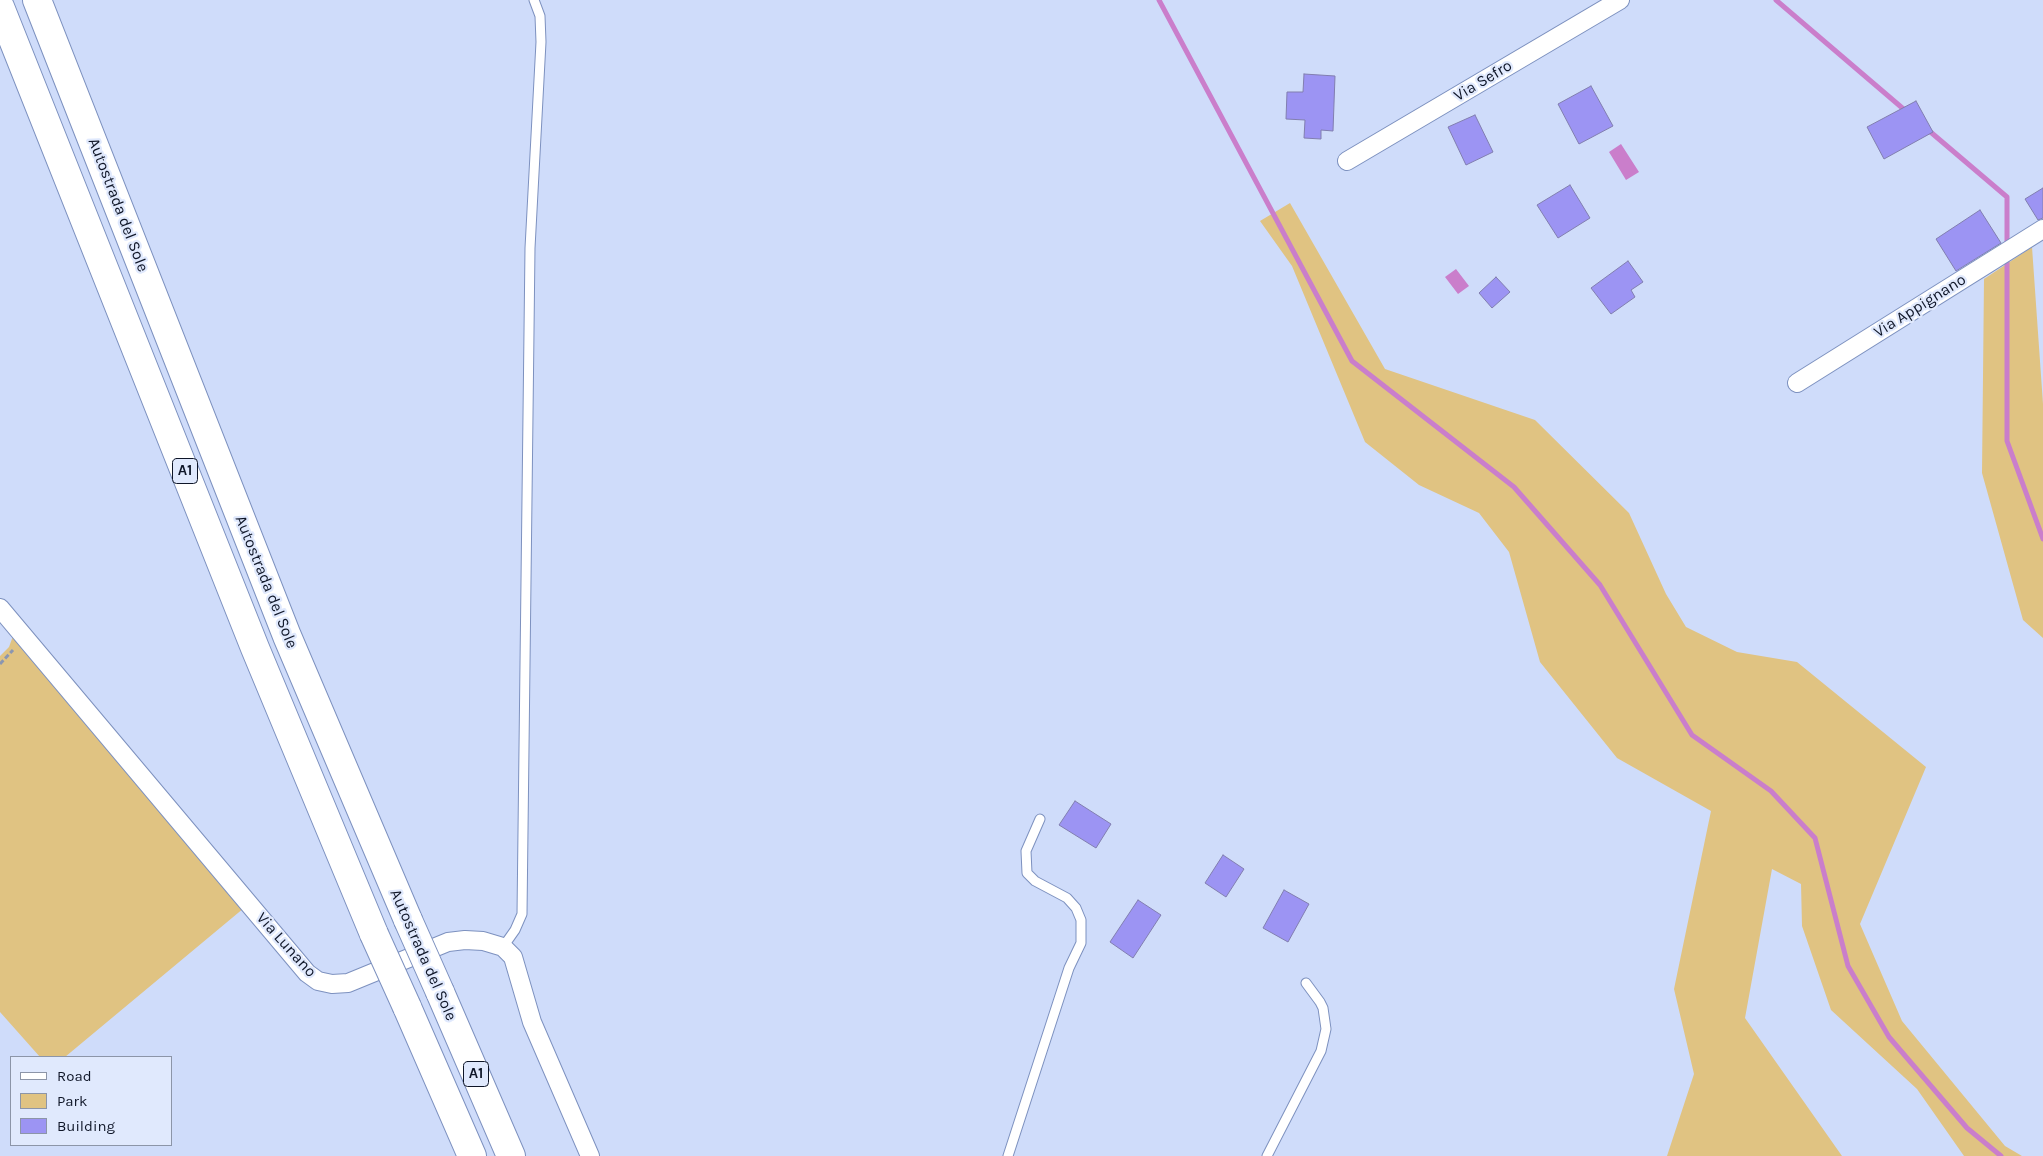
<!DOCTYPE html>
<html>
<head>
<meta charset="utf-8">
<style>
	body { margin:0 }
	#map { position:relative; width:2043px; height:1156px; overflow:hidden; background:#cfdcfa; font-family:Karla,sans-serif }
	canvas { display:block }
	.legend { position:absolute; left:10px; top:1056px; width:162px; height:90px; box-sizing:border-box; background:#e0e9fd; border:1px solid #8c95a8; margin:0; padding:6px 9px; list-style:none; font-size:15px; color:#0f1628 }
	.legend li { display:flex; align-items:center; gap:10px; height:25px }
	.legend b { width:25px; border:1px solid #8c95a8 }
</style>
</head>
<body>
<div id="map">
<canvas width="2043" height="1156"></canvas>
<ul class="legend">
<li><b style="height:6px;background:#fff"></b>Road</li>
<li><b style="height:14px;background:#e0c382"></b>Park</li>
<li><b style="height:14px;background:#9c94f3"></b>Building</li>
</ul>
</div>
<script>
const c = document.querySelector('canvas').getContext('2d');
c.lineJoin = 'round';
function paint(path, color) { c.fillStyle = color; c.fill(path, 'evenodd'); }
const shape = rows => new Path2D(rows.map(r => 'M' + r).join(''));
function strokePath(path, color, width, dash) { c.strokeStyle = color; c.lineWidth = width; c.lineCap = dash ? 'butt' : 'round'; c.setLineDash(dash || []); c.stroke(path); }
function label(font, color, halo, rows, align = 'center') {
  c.font = font + ' Karla,sans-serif'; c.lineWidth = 4.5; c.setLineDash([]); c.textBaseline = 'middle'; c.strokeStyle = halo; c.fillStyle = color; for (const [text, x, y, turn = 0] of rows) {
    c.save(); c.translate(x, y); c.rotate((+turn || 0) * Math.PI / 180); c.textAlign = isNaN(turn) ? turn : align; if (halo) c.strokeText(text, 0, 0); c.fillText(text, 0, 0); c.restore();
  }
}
paint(shape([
	[1290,203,1385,369,1535,420,1629,513,1666,594,1686,627,1737,652,1797,662,1926,767,1860,924,1902,1021,2005,1146,2022,1156,1964,1156,1917,1089,1831,1010,1802,926,1801,884,1772,869,1745,1018,1842,1156,1667,1156,1694,1074,1674,989,1711,811,1617,758,1540,662,1509,552,1479,513,1419,485,1365,442,1292,266,1260,221],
	[2032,247,2043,404,2043,638,2023,620,1982,473,1984,279],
	[20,617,256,898,65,1057,40,1057,0,1012,0,656,9,647]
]), '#e0c382');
paint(shape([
	[1621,144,1639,172,1626,180,1609,152],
	[1456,269,1469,286,1458,294,1445,277]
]), '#ca7ecb');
strokePath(shape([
	[1159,0,1352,361,1514,487,1600,585,1692,735,1771,791,1815,838,1848,966,1889,1037,1967,1128,2001,1156],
	[1776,0,1907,112],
	[1927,129,2007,197,2007,248],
	[2007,256,2007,441,2043,539]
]), '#ca7ecb', 5);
const building = shape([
	[1304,74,1335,76,1333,131,1321,130,1321,139,1304,138,1305,120,1286,119,1287,92,1303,92,1304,74],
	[1591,86,1613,126,1579,144,1558,104,1591,86],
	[1916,101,1933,132,1884,159,1867,127,1916,101],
	[1475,115,1493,152,1466,165,1448,127,1475,115],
	[1570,185,1590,218,1558,238,1537,205,1570,185],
	[2043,188,2043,218,2038,220,2025,199,2043,188],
	[1980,210,2001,243,1956,271,1936,239,1980,210],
	[1628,261,1643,282,1631,290,1635,297,1611,314,1591,288,1628,261],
	[1496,277,1510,292,1492,308,1479,293,1496,277],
	[1075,801,1111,824,1096,848,1059,825,1075,801],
	[1223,855,1244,869,1226,897,1205,883,1223,855],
	[1284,890,1309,904,1288,942,1263,928,1284,890],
	[1138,900,1161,915,1133,958,1110,942,1138,900]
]);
paint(building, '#9c94f3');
strokePath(building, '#817eaf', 1);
const lane = shape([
	[503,947,515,930,522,914,530,248,541,42,540,16,534,0],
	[1008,1156,1069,968,1081,943,1081,920,1076,908,1067,898,1035,881,1027,873,1026,851,1040,819],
	[1267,1156,1321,1051,1326,1029,1323,1008,1320,1002,1306,983]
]);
const street = shape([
	[1347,161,1620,0],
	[1797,383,2043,229],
	[0,608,307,973,318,981,332,984,348,983,448,942,465,940,483,941,503,947,513,957,532,1022,590,1156]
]);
const highway = shape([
	[37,0,287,636,408,920],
	[0,7,255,648,374,934],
	[440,992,511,1156],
	[407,1007,472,1156]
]);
strokePath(lane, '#7d91bf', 11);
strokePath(street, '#7d91bf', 20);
strokePath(highway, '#7d91bf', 30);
strokePath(shape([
	[0,664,13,650]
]), '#8b96b0', 3, [5, 2.5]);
strokePath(lane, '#fff', 9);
strokePath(street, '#fff', 18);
strokePath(highway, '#fff', 28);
const highwayBridge = shape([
	[408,920,440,992],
	[374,934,407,1007]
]);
strokePath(highwayBridge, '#7d91bf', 30, []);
strokePath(highwayBridge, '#fff', 28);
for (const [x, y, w] of [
	[185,471,25],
	[476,1074,25]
]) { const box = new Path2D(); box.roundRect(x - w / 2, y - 12.5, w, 25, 4); c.fillStyle = '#e0e9fd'; c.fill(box); strokePath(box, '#0f1628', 1); }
label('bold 15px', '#0f1628', null, [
	["A1",185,471],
	["A1",476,1074]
]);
label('16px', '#0f1628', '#e0e9fd', [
	["Via Sefro",1483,81,-31],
	["Autostrada del Sole",118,205,69],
	["Via Appignano",1920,306,-32],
	["Autostrada del Sole",266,582,68],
	["Via Lunano",286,945,48],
	["Autostrada del Sole",423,955,66]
]);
</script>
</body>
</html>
